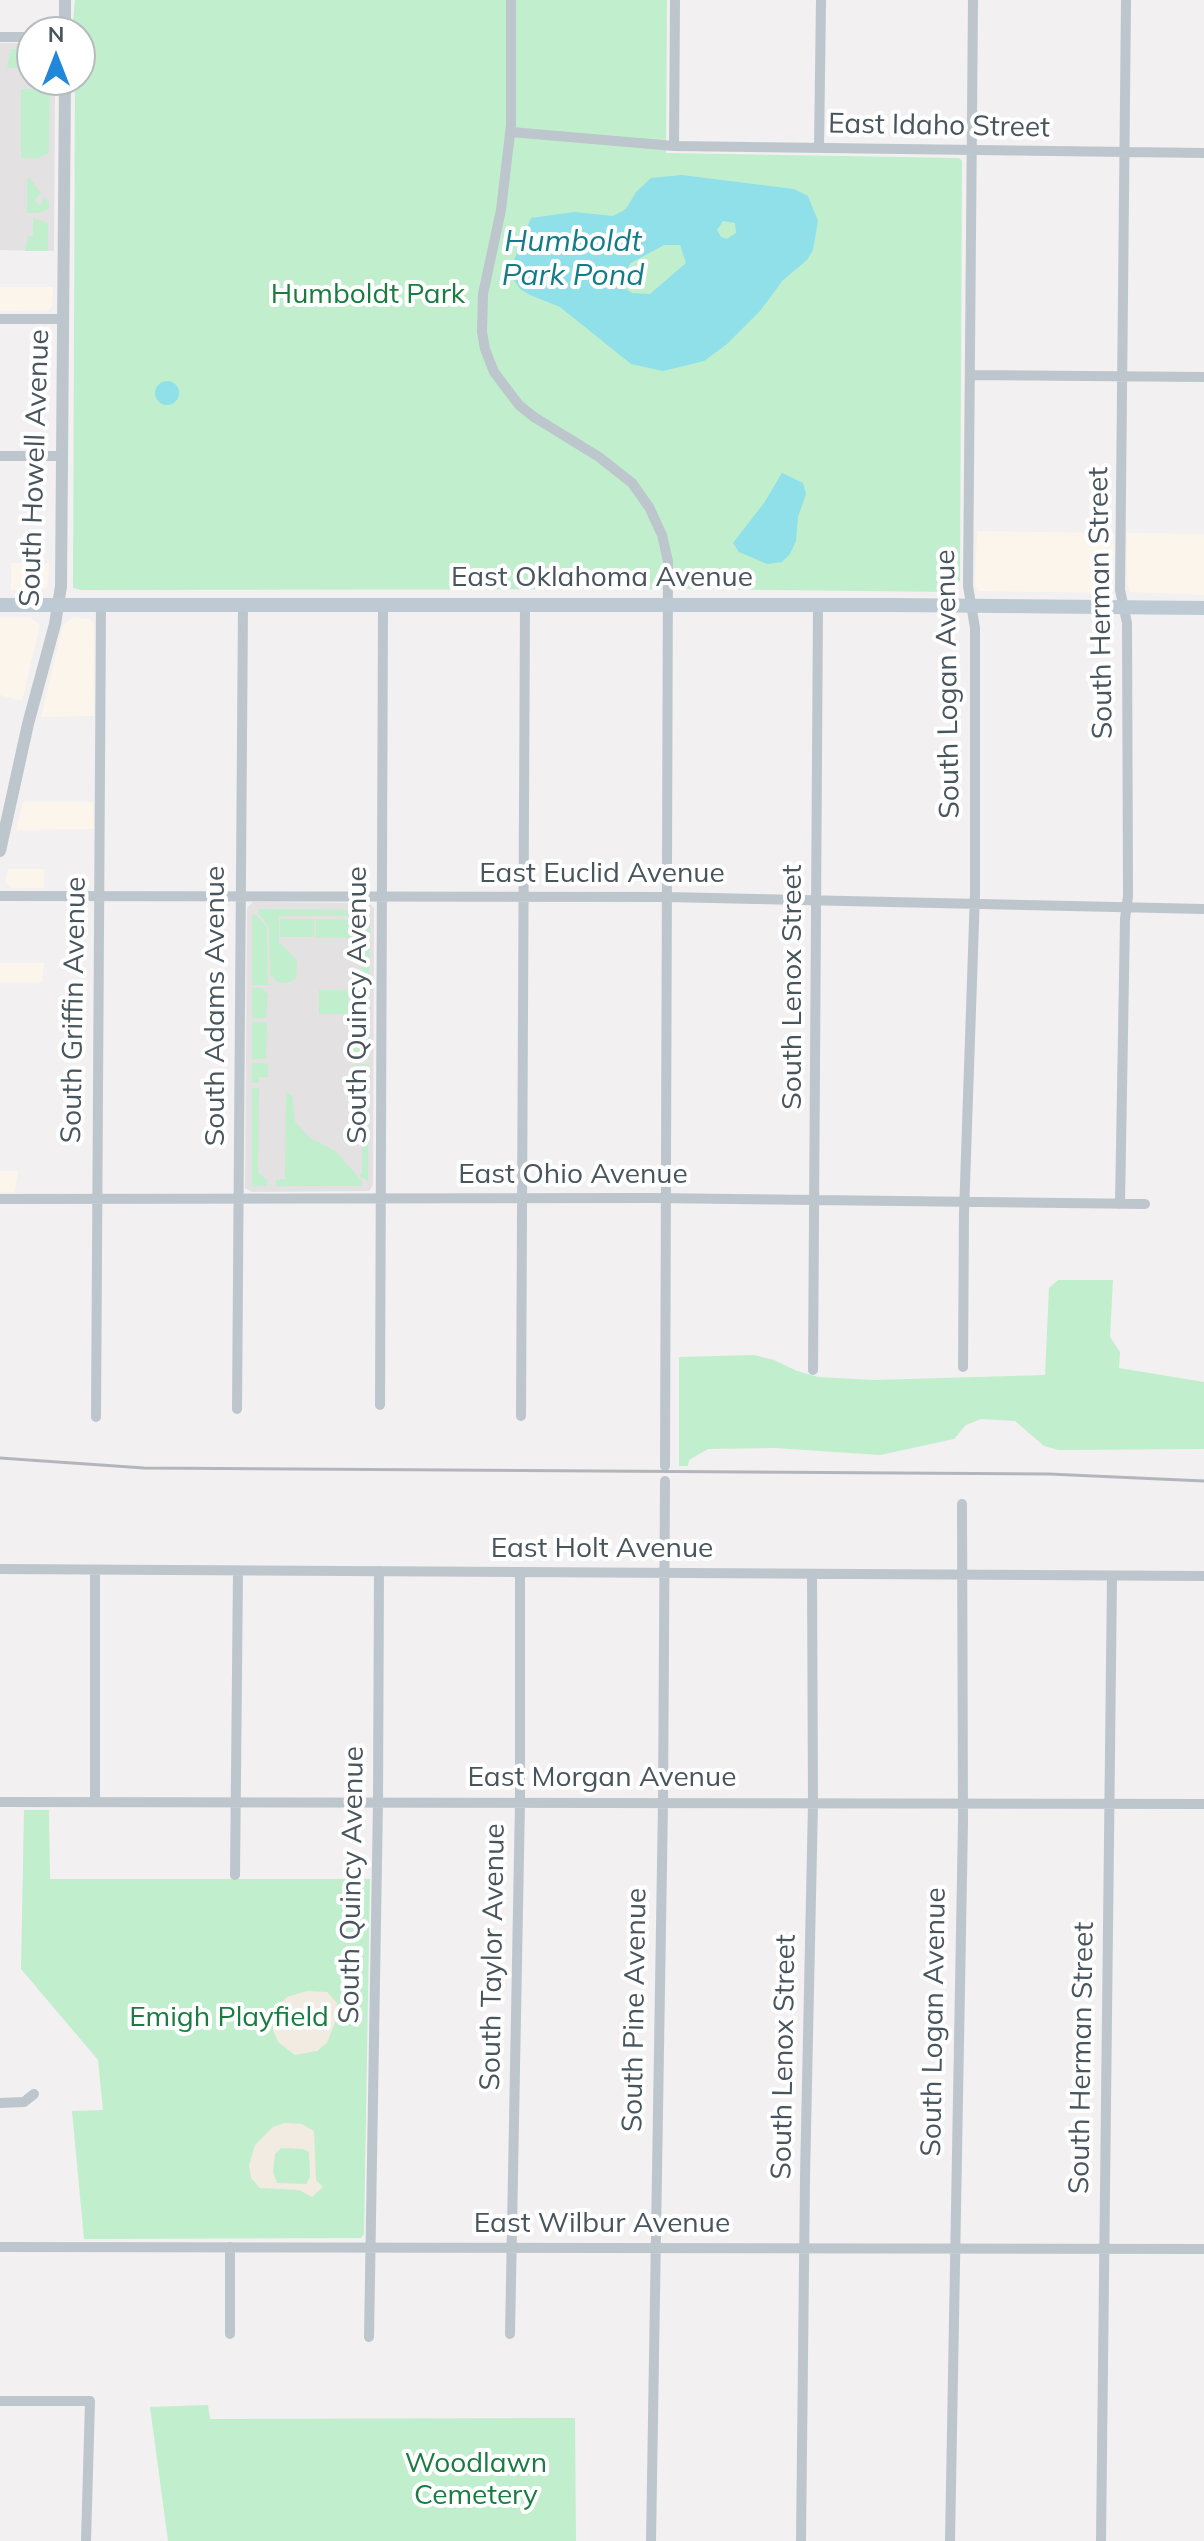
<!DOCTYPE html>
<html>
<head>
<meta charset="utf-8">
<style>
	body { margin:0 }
	#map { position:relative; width:1204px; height:2541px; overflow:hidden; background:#f2f0f0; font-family:Mulish,sans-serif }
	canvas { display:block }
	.north { position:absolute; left:16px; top:16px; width:80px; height:80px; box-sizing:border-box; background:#fff; border:2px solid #b6bbbe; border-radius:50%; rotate:0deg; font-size:22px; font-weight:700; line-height:32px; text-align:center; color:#48555d }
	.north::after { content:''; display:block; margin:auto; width:28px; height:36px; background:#2187db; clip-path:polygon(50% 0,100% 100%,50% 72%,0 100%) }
</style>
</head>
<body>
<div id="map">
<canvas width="1204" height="2541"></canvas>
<div class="north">N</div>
</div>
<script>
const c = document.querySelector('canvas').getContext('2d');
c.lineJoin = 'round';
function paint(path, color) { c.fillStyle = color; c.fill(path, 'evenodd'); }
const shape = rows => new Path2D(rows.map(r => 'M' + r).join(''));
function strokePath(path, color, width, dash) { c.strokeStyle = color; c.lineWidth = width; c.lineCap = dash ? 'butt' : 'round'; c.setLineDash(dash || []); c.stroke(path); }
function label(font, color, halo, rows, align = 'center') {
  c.font = font + ' Mulish,sans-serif'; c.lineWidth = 8; c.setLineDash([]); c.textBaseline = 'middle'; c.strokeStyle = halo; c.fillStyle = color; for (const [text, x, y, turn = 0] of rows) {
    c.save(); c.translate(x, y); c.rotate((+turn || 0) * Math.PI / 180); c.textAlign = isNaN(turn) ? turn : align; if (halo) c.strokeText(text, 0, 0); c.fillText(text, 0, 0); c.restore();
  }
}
paint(shape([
	[0,287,53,287,52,307,48,310,0,311],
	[977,531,1111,533,1114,534,1113,588,1105,593,979,591,975,585],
	[1127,533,1204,534,1204,595,1130,592,1127,584],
	[11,563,49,563,48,586,42,591,11,590],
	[0,618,31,618,40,625,22,701,0,695],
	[72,618,90,619,94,625,94,716,41,717,63,625],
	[23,802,93,802,94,829,16,830],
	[8,869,44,869,44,888,11,888,5,882],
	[0,963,44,963,42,982,0,982],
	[0,1171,18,1171,15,1192,0,1192]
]), '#fbf5eb');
paint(shape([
	[0,43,32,43,32,80,55,80,54,251,0,250],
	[253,902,369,903,374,908,373,1185,369,1191,252,1192,245,1188,247,908]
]), '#e3e1e2');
paint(shape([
	[75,0,667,0,666,153,959,158,962,161,960,580,957,589,949,592,689,589,81,590,73,588,75,80,80,80,80,32,72,32],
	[11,49,32,49,32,68,7,68],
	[38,80,50,80,49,153,38,158,21,158,21,89,38,89],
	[29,177,41,193,35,199,36,203,40,205,44,197,49,203,49,209,39,213,27,213,27,179],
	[33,218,48,223,48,251,25,251,28,236,33,236],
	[259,909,363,910,364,912,359,919,355,916,279,916,279,942,297,960,296,978,290,982,282,983,277,982,270,974,269,927,258,913],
	[255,914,267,927,268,985,252,985,252,916],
	[366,916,370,916,369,984,362,985,361,921],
	[280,919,314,919,314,937,280,937],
	[316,919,355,920,355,938,316,938],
	[252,988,262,988,268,995,266,1018,252,1018],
	[319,990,348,990,348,1014,319,1014],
	[352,992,369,993,369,1018,352,1017],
	[252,1022,267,1023,266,1059,252,1059],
	[354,1023,369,1023,369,1059,352,1057],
	[252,1063,268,1064,268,1077,259,1077,259,1083,252,1083],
	[369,1064,368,1181,359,1176,362,1173,362,1077,352,1077,352,1065],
	[252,1088,259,1088,258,1173,267,1180,267,1186,252,1186],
	[286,1092,292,1096,295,1122,309,1137,335,1151,362,1181,361,1186,276,1186,276,1180,285,1179],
	[1058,1280,1113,1280,1110,1337,1120,1352,1119,1368,1204,1382,1204,1449,1058,1450,1044,1446,1015,1421,981,1419,966,1425,954,1439,880,1455,775,1448,708,1449,689,1460,688,1466,679,1466,679,1357,754,1355,774,1360,797,1371,818,1377,874,1380,1045,1375,1049,1288],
	[24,1810,49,1810,50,1879,370,1879,364,2234,361,2238,84,2239,72,2111,103,2110,98,2060,21,1969],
	[208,2405,210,2419,575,2418,576,2541,168,2541,150,2407]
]), '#c1eecd');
paint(shape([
	[307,1991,327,1992,337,2003,336,2020,327,2043,317,2051,295,2055,278,2042,273,2030,273,2021,281,2003,287,1997],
	[284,2123,302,2124,314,2131,316,2180,323,2187,312,2197,299,2190,260,2188,251,2178,249,2165,255,2145,273,2127],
	[281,2148,303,2149,309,2152,310,2177,306,2184,277,2183,273,2172,275,2154]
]), '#f2ebe2');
paint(shape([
	[682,175,794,189,808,196,818,221,813,250,807,260,783,280,760,311,727,344,704,361,663,371,631,364,560,307,530,295,520,289,514,280,512,265,531,218,574,212,613,216,626,209,636,192,651,178],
	[723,221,735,223,736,233,727,239,721,237,717,230],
	[664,245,680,245,686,263,650,294,632,293,617,283,631,263],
	'155 393a12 12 0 1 1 24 0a12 12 0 1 1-24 0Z',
	[782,473,803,483,806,494,798,517,796,541,790,554,782,562,767,564,739,552,733,543,764,503]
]), '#8fe0e9');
strokePath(shape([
	[511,0,511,125,501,210,483,294,482,332,485,349,494,372,519,405,534,417,599,457,632,483,649,507,662,535,668,561,665,1466],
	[0,37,32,37],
	[511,132,674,146,1204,153],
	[674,146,675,0],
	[819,148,821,0],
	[0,319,63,319],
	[970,375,1204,377],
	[0,456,62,456],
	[0,896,667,897,1204,909],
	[0,1199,652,1198,1145,1204],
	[1120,1204,1125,919,1128,896,1127,623,1120,590,1126,0],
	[963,1367,964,1213,975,893,975,628,968,586,973,0],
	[813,1370,818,605],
	[380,1405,383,604],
	[237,1409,243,604],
	[521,1416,525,604],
	[96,1417,101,604],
	[0,1569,1204,1576],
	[95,1570,95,1802],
	[0,1802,1204,1804],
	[235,1875,238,1571],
	[0,2103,24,2102,34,2094],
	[0,2247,1204,2249],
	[230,2247,230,2334],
	[510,2334,520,1802,520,1572],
	[369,2337,378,1802,379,1571],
	[0,2401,90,2401,86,2541],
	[651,2541,663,1803,665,1481],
	[801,2541,805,2176,813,1803,812,1574],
	[950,2541,963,1821,962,1504],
	[1101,2541,1112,1576]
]), '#bcc6cc', 10);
strokePath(shape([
	[65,32,65,0],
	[0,851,28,724,55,624,61,586,65,80]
]), '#bcc6cc', 12);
strokePath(shape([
	[0,605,895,605,1204,608]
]), '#becad3', 14);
strokePath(shape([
	[0,1458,144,1468,1049,1474,1204,1481]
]), '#b2b6ba', 3);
label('28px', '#48555d', '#fff', [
	["East Idaho Street",939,126,1],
	["South Howell Avenue",35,468,-88],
	["East Oklahoma Avenue",602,578],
	["South Herman Street",1101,603,-91],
	["South Logan Avenue",948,684,-91],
	["East Euclid Avenue",602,874],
	["South Lenox Street",793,987,-90],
	["South Quincy Avenue",358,1005,-90],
	["South Adams Avenue",216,1006,-90],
	["South Griffin Avenue",74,1010,-89],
	["East Ohio Avenue",573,1175],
	["East Holt Avenue",602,1549],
	["East Morgan Avenue",602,1778],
	["South Quincy Avenue",352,1885,-89],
	["South Taylor Avenue",493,1957,-89],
	["South Pine Avenue",635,2010,-89],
	["South Logan Avenue",934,2022,-89],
	["South Lenox Street",784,2057,-89],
	["South Herman Street",1082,2058,-89],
	["East Wilbur Avenue",602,2224]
]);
label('28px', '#1b7c41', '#fff', [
	["Humboldt Park",368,295],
	["Emigh Playfield",229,2018],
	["Woodlawn",476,2464],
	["Cemetery",476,2496]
]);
label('italic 30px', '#127c88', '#fff', [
	["Humboldt",573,242],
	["Park Pond",573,276]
]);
</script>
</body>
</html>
